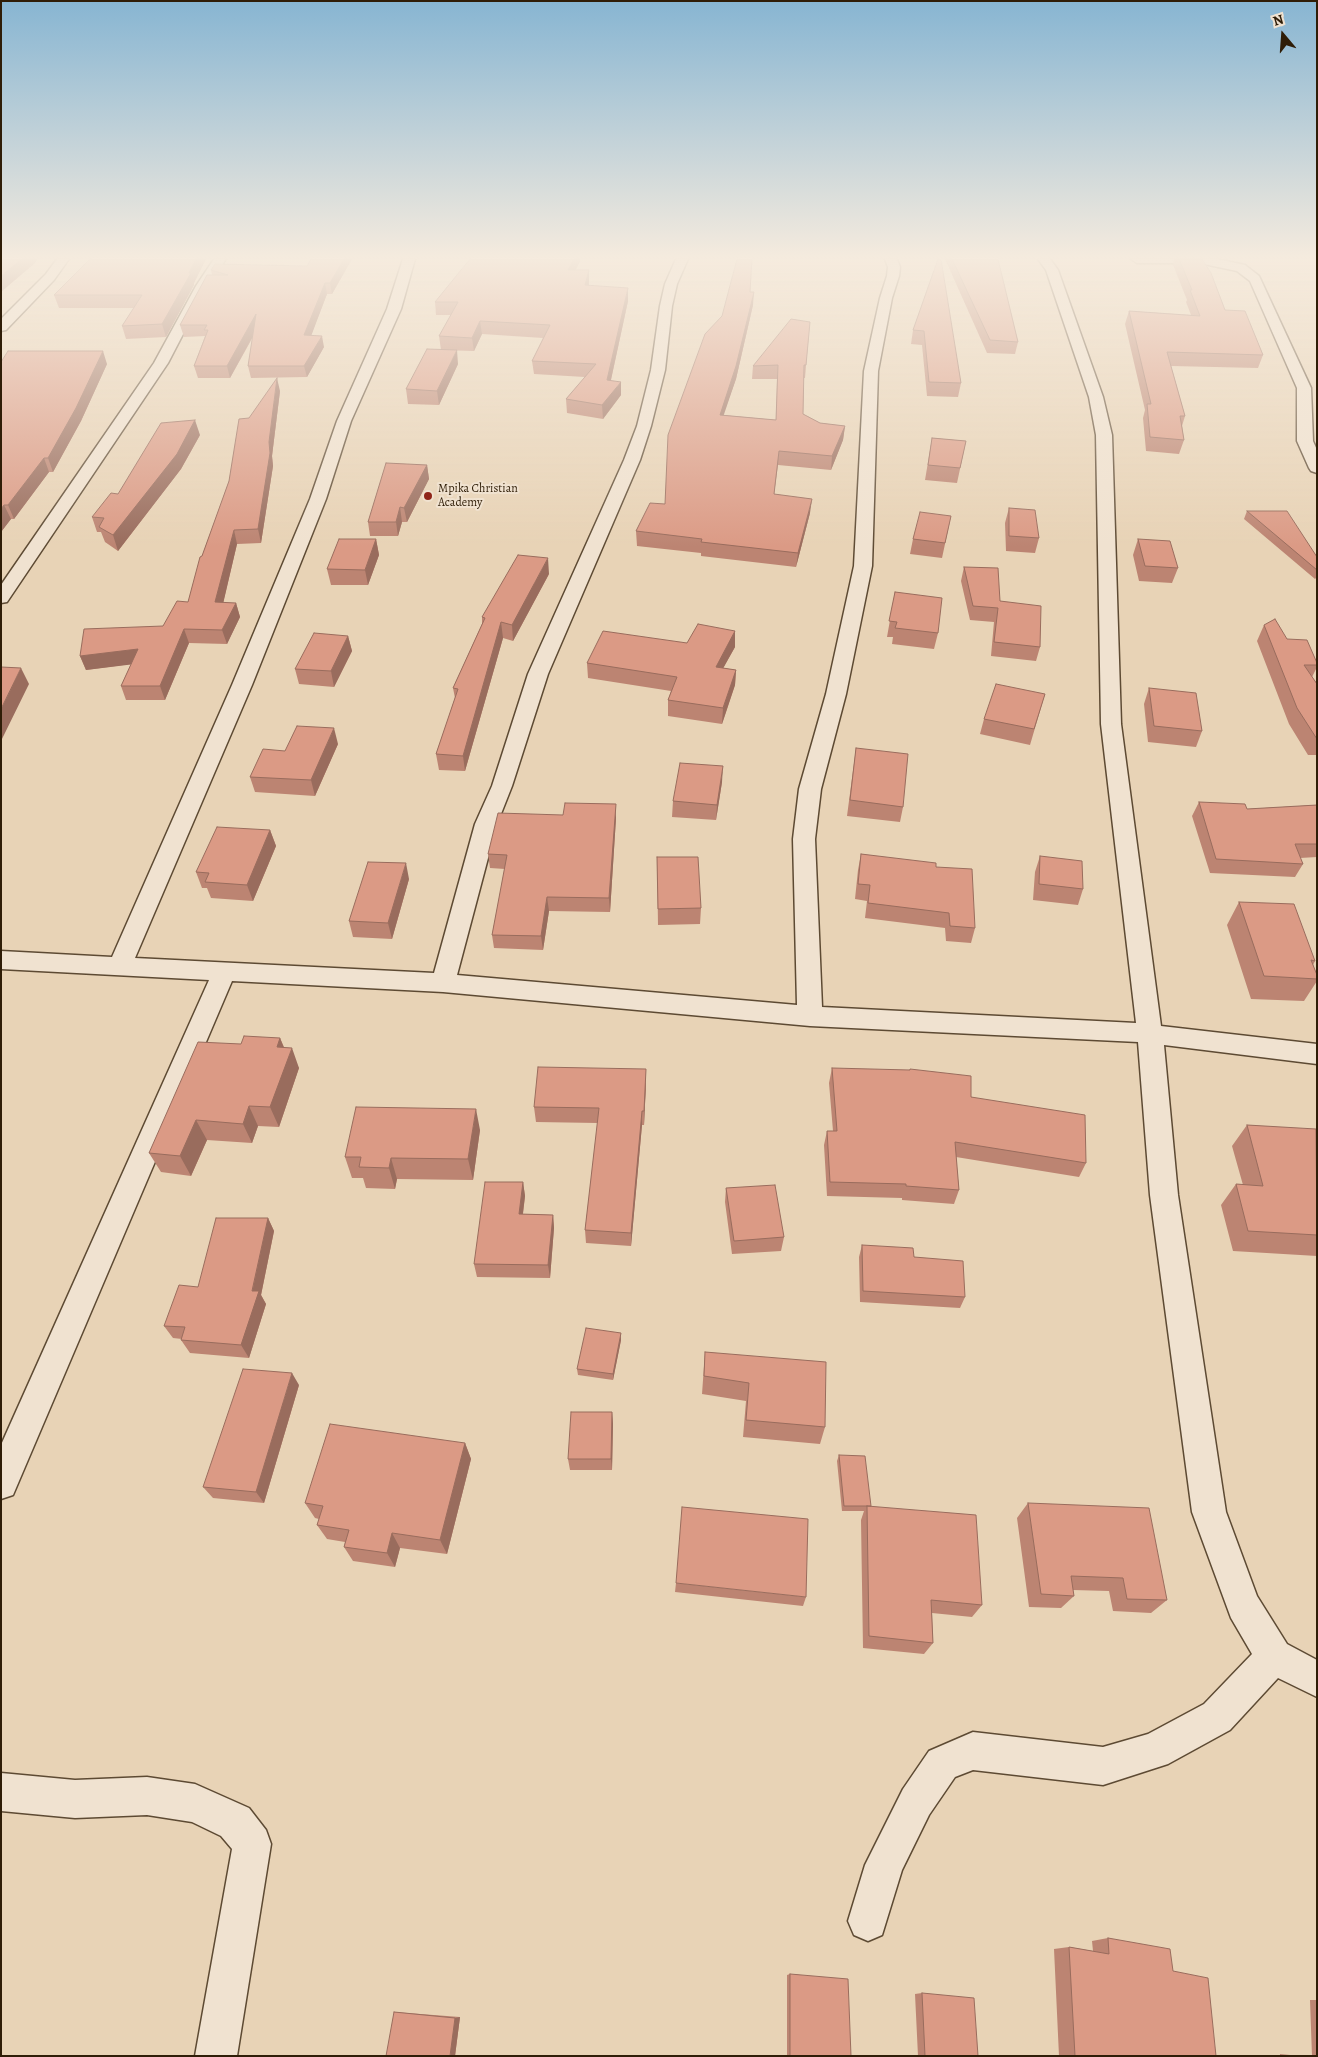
<!DOCTYPE html>
<html>
<head>
<meta charset="utf-8">
<style>
	body { margin:0 }
	#map { position:relative; width:1318px; height:2057px; overflow:hidden; background:#e8d3b6; font-family:Alegreya,serif }
	canvas { display:block }
	.frame { position:absolute; inset:0; border:2px solid #2f1d07; pointer-events:none }
	.north { position:absolute; left:1258px; top:10px; width:50px; height:50px; -webkit-text-stroke:4px #f0e2d0; paint-order:stroke; rotate:342deg; font-size:14px; font-weight:700; line-height:20px; text-align:center; color:#2f1d07 }
	.north::after { content:''; display:block; margin:auto; width:18px; height:22px; background:#2f1d07; clip-path:polygon(50% 0,100% 100%,50% 72%,0 100%) }
</style>
</head>
<body>
<div id="map">
<canvas width="1318" height="2057"></canvas>
<div class="frame"></div>
<div class="north">N</div>
</div>
<script>
const c = document.querySelector('canvas').getContext('2d');
c.lineJoin = 'round';
const shape = rows => new Path2D(rows.map(r => 'M' + r).join(''));
function strokePath(path, color, width, dash) { c.strokeStyle = color; c.lineWidth = width; c.lineCap = dash ? 'butt' : 'round'; c.setLineDash(dash || []); c.stroke(path); }
function paint(path, color) { c.fillStyle = color; c.fill(path, 'evenodd'); }
function label(font, color, halo, rows, align = 'center') {
  c.font = font + ' Alegreya,serif'; c.lineWidth = 4; c.setLineDash([]); c.textBaseline = 'middle'; c.strokeStyle = halo; c.fillStyle = color; for (const [text, x, y, turn = 0] of rows) {
    c.save(); c.translate(x, y); c.rotate((+turn || 0) * Math.PI / 180); c.textAlign = isNaN(turn) ? turn : align; if (halo) c.strokeText(text, 0, 0); c.fillText(text, 0, 0); c.restore();
  }
}
const street = shape([
	[57,259,69,259,54,280,6,330,1,331,1,319,46,274,57,259],
	[214,259,226,259,208,286,168,363,7,602,1,603,1,585,154,363,196,286,214,259],
	[403,259,415,259,401,309,351,421,326,499,252,685,135,958,434,973,475,824,492,786,528,674,624,460,637,426,651,370,660,306,665,284,676,259,688,259,677,284,672,306,665,370,651,426,640,460,548,674,512,786,497,824,457,975,797,1005,793,839,799,789,826,694,854,566,864,371,880,298,887,276,888,267,885,259,897,259,900,267,899,276,892,298,878,371,872,566,846,694,821,789,815,839,822,1007,1136,1023,1101,724,1096,435,1089,397,1046,270,1038,259,1050,259,1058,270,1103,397,1112,435,1121,724,1161,1026,1317,1044,1317,1064,1164,1045,1178,1195,1226,1512,1257,1596,1287,1644,1317,1660,1317,1697,1278,1678,1230,1730,1168,1764,1103,1785,973,1770,955,1777,929,1815,902,1870,882,1935,868,1941,854,1935,848,1921,865,1865,903,1789,929,1751,973,1732,1103,1747,1148,1734,1204,1704,1252,1654,1231,1618,1192,1512,1150,1195,1138,1042,810,1026,443,992,232,981,13,1495,1,1499,1,1445,209,980,1,969,1,951,112,957,232,685,310,499,337,421,387,309,403,259],
	[1131,259,1217,259,1245,265,1259,276,1311,388,1313,441,1317,450,1317,473,1311,471,1309,468,1297,441,1297,388,1250,281,1237,271,1199,263,1137,263,1131,259],
	[1,1773,75,1780,147,1777,195,1784,249,1808,266,1830,271,1844,237,2056,195,2056,232,1849,221,1836,192,1822,147,1815,75,1818,1,1811,1,1773]
]);
strokePath(street, '#5d4a33', 3);
paint(street, '#f0e2d0');
paint(shape([
	[90,259,206,259,194,283,194,285,166,337,126,339,122,326,134,308,59,308,54,295],
	[311,259,352,259,332,294,327,294,311,335,324,347,307,377,251,378,248,366,253,337,230,378,198,378,194,366,205,336,184,337,180,325,212,275,211,270,307,266],
	[938,259,961,383,958,397,927,396,922,345,911,344,913,330],
	[945,259,998,259,1018,342,1015,354,987,353],
	[1174,259,1202,259,1225,310,1263,355,1258,368,1171,366,1185,416,1182,426,1184,440,1179,454,1146,451,1143,418,1145,410,1125,324,1129,311,1191,315,1186,302,1187,300,1173,265],
	[580,261,576,270,589,270,589,285,628,301,611,380,621,395,603,419,567,413,566,399,585,377,534,374,532,361,543,338,482,334,474,351,441,350,439,336,451,315,436,315,435,302],
	[750,292,753,305,736,379,723,415,776,420,777,379,752,379,753,366,810,322,805,378,804,378,803,414,820,423,845,426,843,440,831,470,778,465,774,494,810,513,796,567,701,556,701,553,637,546,636,531,665,504],
	[1,362,107,364,81,421,53,472,49,472,14,519,11,519,1,532],
	[458,364,439,405,408,404,406,389],
	[280,391,272,456,273,466,261,543,237,544,223,603,236,603,240,617,227,644,189,643,165,700,126,700,121,686,131,664,86,670,80,656,163,626,188,602,202,556,229,481],
	[200,435,181,469,118,551,105,542,101,532,97,532,92,517,118,494],
	[932,438,966,441,957,483,925,480],
	[427,465,429,479,407,522,402,522,398,536,370,536,368,522],
	[1009,508,1039,538,1035,553,1006,551,1005,523],
	[1247,511,1317,557,1317,577,1315,579,1244,519],
	[951,516,942,558,910,554,913,539],
	[376,539,379,555,368,585,331,585,327,569],
	[1138,539,1178,568,1172,583,1139,581,1133,555],
	[964,567,1000,601,1040,647,1036,661,991,656,994,622,970,620,961,581],
	[549,574,513,641,503,638,465,771,439,770,436,754,455,698,453,688,482,624,482,617],
	[895,592,938,633,934,649,892,644,893,637,887,637],
	[1264,625,1287,639,1317,663,1317,667,1312,677,1317,684,1317,755,1308,755,1289,724,1257,641],
	[735,631,735,647,723,668,736,670,735,685,722,724,668,716,668,700,671,691,588,678,587,663,687,643],
	[348,636,352,651,334,687,299,684,295,669],
	[1149,688,1202,731,1196,747,1148,742,1144,704],
	[1045,694,1030,745,980,734,984,719],
	[338,744,315,796,255,792,250,777,285,751],
	[856,748,903,807,900,822,847,816],
	[722,782,716,820,672,817,673,801],
	[1199,802,1247,809,1317,805,1317,857,1300,858,1303,864,1295,877,1210,873,1192,816],
	[616,818,610,912,549,911,543,950,494,948,492,935,505,869,490,868,488,854],
	[270,830,276,846,253,901,211,898,207,888,202,888,196,872],
	[861,854,936,867,975,928,971,943,946,941,945,928,865,918,867,901,855,899,858,870],
	[1040,856,1083,889,1078,905,1033,900,1035,872],
	[657,857,701,908,700,924,658,925],
	[409,879,392,939,353,937,349,921],
	[1239,902,1315,961,1313,965,1317,975,1317,981,1304,1001,1251,999,1227,925],
	[280,1038,284,1047,299,1068,279,1127,258,1126,252,1143,207,1140,191,1176,161,1172,149,1153,241,1044],
	[832,1068,971,1097,1086,1163,1079,1177,956,1157,959,1190,954,1204,902,1200,902,1198,827,1196,824,1145,827,1131,833,1131,829,1083],
	[646,1083,644,1125,642,1125,631,1246,586,1243,585,1230,598,1123,536,1122,534,1107],
	[1247,1125,1317,1130,1317,1256,1233,1251,1221,1205,1236,1184,1243,1185,1232,1146],
	[480,1130,473,1180,397,1179,395,1189,366,1188,363,1178,352,1178,345,1157],
	[523,1182,525,1196,523,1214,553,1215,554,1228,550,1278,477,1277,474,1264],
	[726,1188,784,1237,781,1251,732,1254,725,1202],
	[268,1218,274,1231,261,1295,266,1304,249,1358,190,1353,181,1340,182,1339,173,1338,164,1326,198,1287],
	[862,1245,914,1257,965,1297,960,1308,860,1302,859,1257],
	[621,1333,621,1340,613,1380,578,1375,577,1369],
	[705,1352,825,1427,820,1444,743,1437,746,1401,702,1394],
	[299,1385,264,1503,213,1498,203,1487],
	[612,1412,613,1424,612,1470,570,1470,568,1459],
	[465,1443,471,1459,447,1554,400,1548,395,1567,353,1561,344,1547,345,1542,327,1539,317,1525,319,1519,315,1518,305,1503],
	[839,1455,871,1506,982,1605,972,1617,932,1613,933,1643,924,1654,863,1648,861,1520,864,1511,842,1511,837,1461],
	[1028,1503,1167,1600,1151,1613,1113,1611,1109,1591,1073,1590,1074,1596,1061,1608,1029,1607,1017,1518],
	[676,1583,806,1597,803,1606,675,1592],
	[1108,1938,1173,1971,1216,2056,1059,2056,1054,1949,1069,1947,1093,1951,1092,1941],
	[790,1974,851,2056,787,2056,787,1975],
	[922,1993,978,2056,918,2056,915,1994],
	[1310,2000,1317,2000,1317,2056,1312,2056],
	[394,2012,460,2017,455,2056],
	[1280,2054,1300,2056,1280,2056]
]), '#bc8472');
paint(shape([
	[22,259,38,259,34,264,1,292,1,276],
	[196,259,206,259,194,283,194,285,166,337,162,324],
	[344,259,352,259,332,294,330,283],
	[574,259,580,259,580,261,569,283,568,270],
	[589,270,589,283,586,298,585,285],
	[325,283,327,294,307,347,304,335],
	[628,288,628,301,608,393,607,380],
	[754,292,753,305,736,379,719,429,720,415],
	[256,314,259,325,230,378,227,366],
	[480,321,482,334,474,351,472,338],
	[322,336,324,347,307,377,304,366],
	[457,350,458,364,439,405,437,391],
	[103,351,107,364,81,421,53,472,48,458],
	[277,378,280,391,272,456,273,466,261,543,258,529],
	[621,382,621,395,603,419,602,405],
	[195,420,200,435,181,469,118,551,113,535],
	[845,426,843,440,831,470,832,456],
	[44,458,49,472,14,519,8,505],
	[427,465,429,479,407,522,404,508],
	[812,499,810,513,796,567,798,553],
	[4,505,11,519,1,532,1,509],
	[400,507,402,522,398,536,396,522],
	[234,530,237,544,220,617,215,602],
	[376,539,379,555,368,585,365,570],
	[548,558,549,574,513,641,512,625],
	[236,603,240,617,227,644,222,630],
	[501,622,503,638,465,771,463,756],
	[184,629,189,643,165,700,160,686],
	[735,631,735,647,715,683,716,667],
	[348,636,352,651,334,687,331,671],
	[138,649,143,663,86,670,80,656],
	[21,668,29,684,1,741,1,709],
	[736,670,735,685,722,724,723,708],
	[334,728,338,744,315,796,311,780],
	[723,766,722,782,716,820,717,805],
	[616,804,616,818,610,912,609,898],
	[270,830,276,846,253,901,247,885],
	[406,863,409,879,392,939,388,923],
	[547,897,549,911,543,950,541,936],
	[280,1038,288,1058,292,1048,299,1068,279,1127,270,1107,277,1047],
	[646,1069,646,1083,644,1125,644,1111],
	[249,1106,258,1126,252,1143,243,1124],
	[476,1109,480,1130,473,1180,468,1159],
	[642,1111,642,1125,631,1246,631,1233],
	[196,1120,207,1140,191,1176,180,1156],
	[391,1158,397,1179,395,1189,389,1168],
	[523,1182,525,1196,521,1228,519,1214],
	[553,1215,554,1228,550,1278,548,1265],
	[268,1218,274,1231,261,1295,266,1304,249,1358,241,1345],
	[621,1333,621,1340,613,1380,613,1374],
	[292,1373,299,1385,264,1503,256,1492],
	[612,1412,613,1424,612,1470,611,1459],
	[465,1443,471,1459,447,1554,440,1540],
	[392,1533,400,1548,395,1567,387,1553],
	[460,2017,455,2056,450,2056,455,2018]
]), '#996c5d');
const building = shape([
	[1,259,22,259,1,276,1,259],
	[90,259,196,259,189,273,191,273,162,324,122,326,142,295,54,295,90,259],
	[311,259,344,259,330,283,325,283,304,335,322,336,304,366,248,366,256,314,227,366,194,366,208,330,204,330,207,325,180,325,207,275,228,275,211,270,215,264,307,266,311,259],
	[470,259,574,259,568,270,589,270,585,285,628,288,607,380,621,382,602,405,566,399,596,364,532,361,550,325,480,321,472,338,439,336,458,302,435,302,470,259],
	[737,259,752,259,750,292,754,292,736,366,720,415,776,420,778,365,753,366,791,319,810,322,806,365,804,365,803,414,820,423,845,426,832,456,779,451,774,494,812,499,798,553,701,542,702,539,636,531,650,503,665,504,668,435,705,334,722,316,737,259],
	[938,259,941,259,961,383,929,382,924,331,913,330,938,259],
	[952,259,998,259,1018,342,990,340,952,259],
	[1179,259,1202,259,1211,273,1225,310,1245,311,1263,355,1167,352,1185,416,1180,416,1184,440,1150,437,1147,404,1151,404,1129,311,1200,316,1190,290,1192,290,1179,259],
	[427,349,457,350,437,391,406,389,427,349],
	[8,351,103,351,76,408,48,458,44,458,8,505,4,505,1,509,1,362,8,351],
	[277,378,269,442,270,453,258,529,234,530,215,602,236,603,222,630,184,629,160,686,121,686,138,649,80,656,84,629,163,626,177,601,188,602,200,557,202,556,229,481,239,419,249,418,277,378],
	[195,420,177,454,113,535,99,527,104,518,92,517,111,493,118,494,161,423,195,420],
	[932,438,966,441,960,468,928,465,932,438],
	[386,463,427,465,404,508,400,507,396,522,368,522,386,463],
	[1009,508,1035,510,1039,538,1009,536,1009,508],
	[1247,511,1287,511,1317,557,1317,570,1247,511],
	[920,512,951,516,945,543,913,539,920,512],
	[339,539,376,539,365,570,327,569,339,539],
	[1138,539,1170,541,1178,568,1145,566,1138,539],
	[518,555,548,558,512,625,501,622,463,756,436,754,458,689,453,688,485,618,482,617,518,555],
	[964,567,998,568,1000,601,1041,606,1040,647,994,642,998,608,973,606,964,567],
	[895,592,942,598,938,633,895,628,897,622,889,621,895,592],
	[1275,619,1287,639,1307,640,1317,663,1317,665,1304,665,1317,684,1317,739,1297,708,1264,625,1275,619],
	[698,624,735,631,716,667,736,670,723,708,668,700,677,677,587,663,603,631,687,643,698,624],
	[314,633,348,636,331,671,295,669,314,633],
	[1,667,21,668,1,709,1,667],
	[996,684,1045,694,1034,729,984,719,996,684],
	[1149,688,1196,693,1202,731,1154,726,1149,688],
	[297,726,334,728,311,780,250,777,263,749,285,751,297,726],
	[856,748,908,754,903,807,850,800,856,748],
	[680,763,723,766,717,805,673,801,680,763],
	[1199,802,1245,804,1247,809,1317,805,1317,844,1295,844,1303,864,1216,859,1199,802],
	[565,803,616,804,609,898,547,897,541,936,492,935,507,855,488,854,498,813,563,815,565,803],
	[217,827,270,830,247,885,205,882,209,873,196,872,217,827],
	[861,854,936,863,936,867,972,869,975,928,950,926,949,913,868,903,870,885,858,884,861,854],
	[1040,856,1082,861,1083,889,1039,884,1040,856],
	[657,857,698,857,701,908,658,909,657,857],
	[368,862,406,863,388,923,349,921,368,862],
	[1239,902,1294,904,1315,961,1311,960,1317,975,1317,979,1264,976,1239,902],
	[244,1036,280,1038,277,1047,292,1048,270,1107,249,1106,243,1124,196,1120,180,1156,149,1153,198,1042,241,1044,244,1036],
	[538,1067,646,1069,644,1111,642,1111,631,1233,585,1230,599,1108,534,1107,538,1067],
	[832,1068,910,1070,910,1069,971,1076,971,1097,1085,1115,1086,1163,955,1142,959,1190,906,1186,906,1184,830,1182,827,1131,837,1131,832,1068],
	[356,1107,476,1109,468,1159,391,1158,389,1168,359,1167,361,1157,345,1157,356,1107],
	[1247,1125,1316,1129,1317,1235,1248,1231,1236,1184,1263,1186,1247,1125],
	[485,1182,523,1182,519,1214,553,1215,548,1265,474,1264,485,1182],
	[775,1185,784,1237,734,1241,726,1188,775,1185],
	[216,1218,268,1218,252,1291,259,1291,241,1345,181,1340,185,1327,164,1326,179,1285,198,1287,216,1218],
	[862,1245,913,1248,914,1257,963,1261,965,1297,863,1291,862,1245],
	[586,1328,621,1333,613,1374,577,1369,586,1328],
	[705,1352,826,1362,825,1427,746,1420,749,1383,704,1376,705,1352],
	[243,1369,292,1373,256,1492,203,1487,243,1369],
	[571,1412,612,1412,611,1459,568,1459,571,1412],
	[330,1424,465,1443,440,1540,392,1533,387,1553,344,1547,349,1530,317,1525,323,1506,305,1503,330,1424],
	[839,1455,865,1456,871,1506,844,1506,839,1455],
	[1028,1503,1149,1508,1167,1600,1127,1599,1123,1578,1071,1576,1074,1596,1041,1594,1028,1503],
	[867,1506,976,1515,982,1605,931,1600,933,1643,869,1636,867,1506],
	[682,1507,808,1519,806,1597,676,1583,682,1507],
	[1108,1938,1170,1949,1173,1971,1208,1978,1216,2056,1075,2056,1069,1947,1109,1954,1108,1938],
	[790,1974,848,1979,851,2056,790,2056,790,1974],
	[922,1993,974,1998,978,2056,925,2056,922,1993],
	[394,2012,455,2018,450,2056,386,2056,394,2012]
]);
paint(building, '#db9a85');
strokePath(building, '#996c5d', 1);
const sky = c.createLinearGradient(0, 0, 0, 547);
sky.addColorStop(0, '#87b5d2');
sky.addColorStop(0.47, '#f5ebde');
sky.addColorStop(1, '#f5ebde00');
c.fillStyle = sky;
c.fillRect(0, 0, 1318, 547);
for (const [x, y, r, color] of [
	[428,496,5,"#8f2418"]
]) { const dot = new Path2D(); dot.arc(x, y, r, 0, 2 * Math.PI); c.fillStyle = color; c.fill(dot); strokePath(dot, '#f0e2d0', 2); }
label('12px', '#2f1d07', '#f0e2d0', [
	["Mpika Christian",438,489],
	["Academy",438,503]
], 'left');
</script>
</body>
</html>
